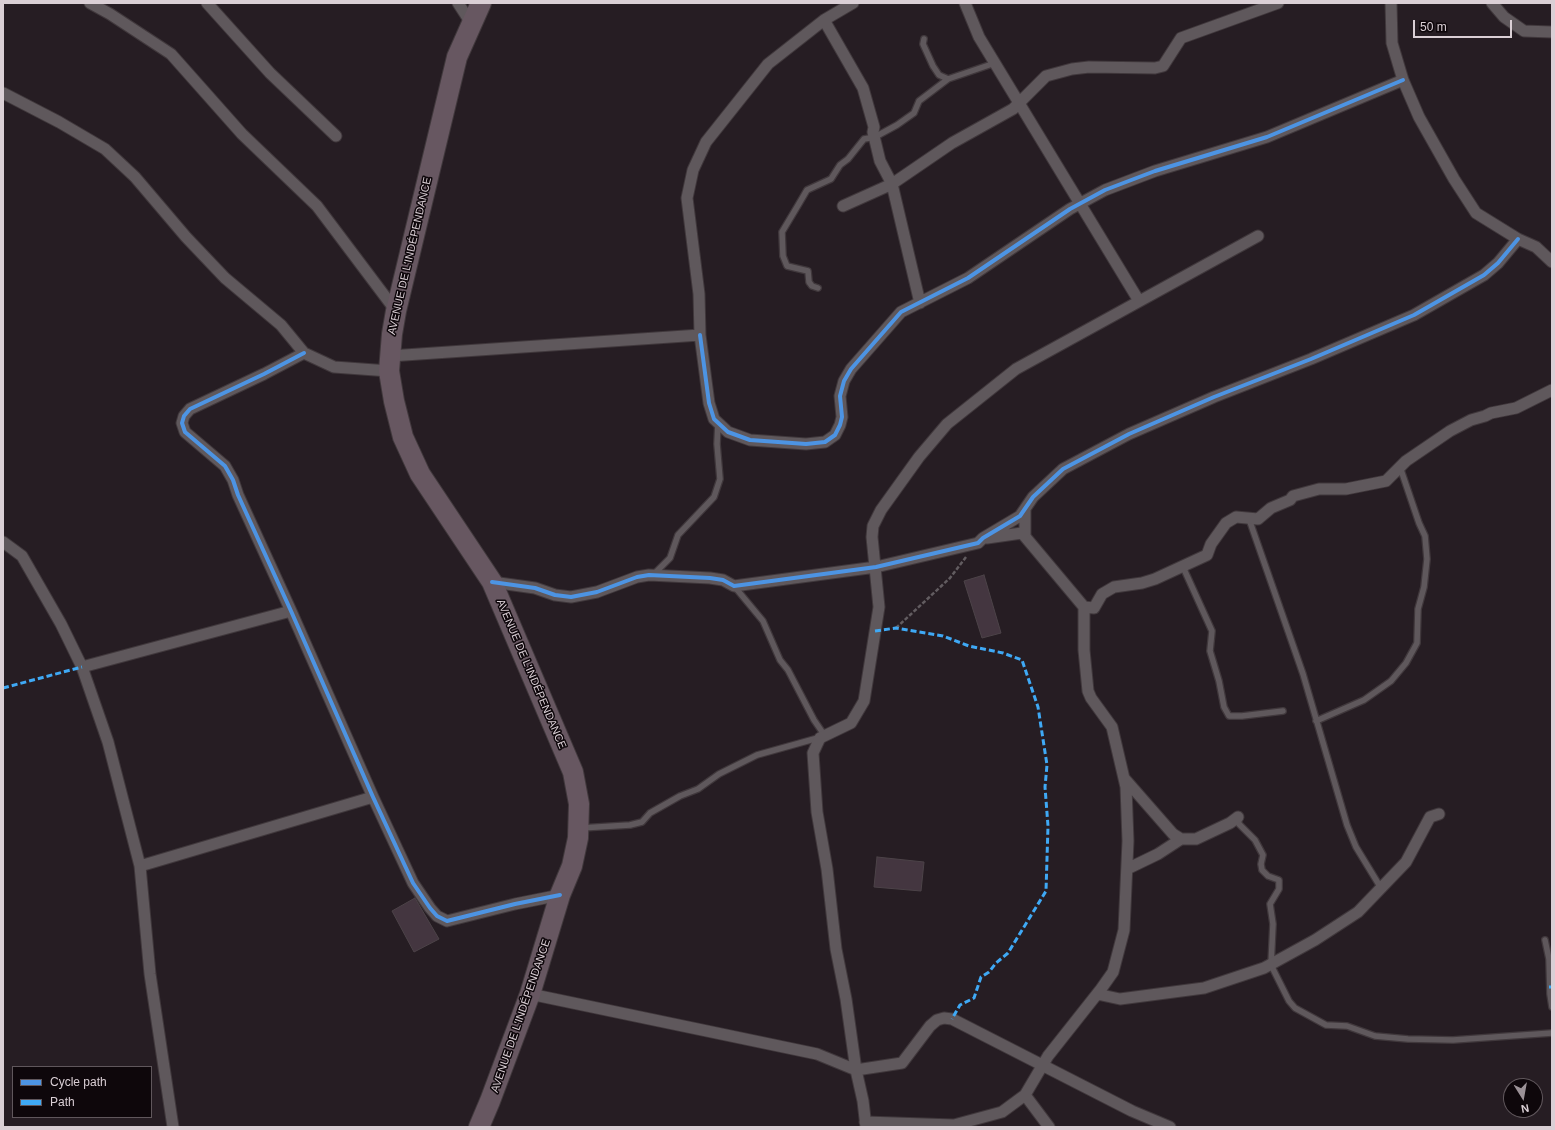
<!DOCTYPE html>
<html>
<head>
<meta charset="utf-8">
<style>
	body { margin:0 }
	#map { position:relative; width:1555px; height:1130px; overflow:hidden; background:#261d23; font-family:Helvetica,sans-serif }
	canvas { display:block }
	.frame { position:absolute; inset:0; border:4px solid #dacfd5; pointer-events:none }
	.legend { position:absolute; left:12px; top:1066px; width:140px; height:52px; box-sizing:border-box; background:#0e070b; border:1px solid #60575c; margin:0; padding:5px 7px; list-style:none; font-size:12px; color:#dacfd5 }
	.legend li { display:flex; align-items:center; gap:8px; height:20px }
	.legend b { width:20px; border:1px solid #60575c }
	.north { position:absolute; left:1503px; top:1078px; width:40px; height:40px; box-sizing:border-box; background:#0e070b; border:1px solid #60575c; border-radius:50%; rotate:169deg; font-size:11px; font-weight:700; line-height:16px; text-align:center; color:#dacfd5 }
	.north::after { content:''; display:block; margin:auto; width:14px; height:18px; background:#9b9197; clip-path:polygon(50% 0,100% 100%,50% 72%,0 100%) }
	.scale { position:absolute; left:1413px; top:20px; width:99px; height:18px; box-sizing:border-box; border:2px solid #dacfd5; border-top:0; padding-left:5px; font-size:12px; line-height:14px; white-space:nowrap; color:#dacfd5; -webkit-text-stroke:3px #0e070b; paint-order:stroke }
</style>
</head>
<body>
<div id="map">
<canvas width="1555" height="1130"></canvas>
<div class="frame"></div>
<ul class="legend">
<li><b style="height:5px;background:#4d94e3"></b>Cycle path</li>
<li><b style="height:5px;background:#3fa9f5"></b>Path</li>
</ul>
<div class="north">N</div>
<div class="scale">50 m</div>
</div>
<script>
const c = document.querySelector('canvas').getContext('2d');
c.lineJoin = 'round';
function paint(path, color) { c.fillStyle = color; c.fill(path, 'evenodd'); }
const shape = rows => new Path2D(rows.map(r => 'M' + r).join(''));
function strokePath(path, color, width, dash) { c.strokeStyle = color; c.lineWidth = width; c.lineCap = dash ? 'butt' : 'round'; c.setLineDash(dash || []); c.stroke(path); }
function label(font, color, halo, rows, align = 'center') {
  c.font = font + ' Helvetica,sans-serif'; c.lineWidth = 3; c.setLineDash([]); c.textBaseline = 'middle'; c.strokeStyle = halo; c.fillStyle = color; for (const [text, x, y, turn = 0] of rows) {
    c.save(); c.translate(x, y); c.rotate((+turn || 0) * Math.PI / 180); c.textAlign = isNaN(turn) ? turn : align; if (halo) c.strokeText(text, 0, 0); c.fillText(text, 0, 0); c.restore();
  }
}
const building = shape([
	[984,575,1001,633,982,638,964,581,984,575],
	[877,857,924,862,921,891,874,887,877,857],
	[415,898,439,939,414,952,392,911,415,898]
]);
paint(building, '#443640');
strokePath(building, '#4c4348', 1);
const lane = shape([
	[924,39,923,44,933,66,939,75,948,79,995,63],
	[818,288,812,286,809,282,808,271,787,266,783,256,782,232,797,207,807,190,831,179,840,165,848,159,864,139,875,137,897,125,914,113,919,101,948,79],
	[1249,519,1303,674,1347,825,1356,847,1381,888],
	[1183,567,1212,631,1210,651,1219,681,1224,707,1229,716,1242,716,1283,711],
	[653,575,670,558,678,535,714,497,720,479,717,444,718,423],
	[1316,721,1364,700,1391,681,1406,663,1417,643,1418,609,1424,587,1427,559,1425,536,1419,523,1400,467],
	[1238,817,1239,824,1255,840,1263,855,1261,864,1262,870,1268,876,1279,880,1279,889,1270,904,1273,924,1271,965,1289,1001,1295,1008,1326,1025,1347,1026,1375,1036,1408,1039,1453,1040,1552,1033],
	[581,828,630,825,642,822,650,813,680,796,698,789,719,774,757,755,825,736,814,720,788,670,780,660,763,621,734,586],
	[1545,940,1549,959,1550,994,1552,1007]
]);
const street = shape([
	[90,3,110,14,171,54,242,134,317,206,396,311],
	[207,3,270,73,336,136],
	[458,3,471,23],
	[965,3,979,37,1139,301],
	[1391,3,1392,43,1403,80,1419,117,1454,179,1476,213,1518,239,1536,247,1552,262],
	[1492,3,1504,17,1524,31,1552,32],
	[824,20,863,88,874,127,873,132,880,161,892,184,920,303],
	[3,93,59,122,105,149,135,177,186,237,225,278,281,325,304,353,334,367,389,371],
	[843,206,892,184,952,143,1013,109,1046,76,1072,69,1089,67,1155,68,1163,66,1181,38,1278,3],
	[700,335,709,403,714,419,728,432,750,440,806,444,825,442,835,435,840,425,842,417,840,396,844,381,851,369,901,312,968,278,1070,209,1105,190,1155,171,1267,137,1403,80],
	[304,353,264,374,190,409,184,416,182,423,185,432,225,466,233,480,238,495,291,611,373,797,413,883,430,908,437,916,447,921,515,904,560,895],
	[390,356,700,335,699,294,687,198,693,170,706,142,768,64,824,20,853,3],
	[1025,536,1025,509],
	[3,542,22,556,61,624,82,667,108,742,140,866,150,974,173,1127],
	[492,582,535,588,555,595,571,597,597,592,637,577,649,575,710,578,723,580,734,586,876,567,978,543,983,538,1020,516,1033,497,1063,469,1129,434,1214,397,1311,359,1414,315,1484,275,1498,263,1518,239],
	[1084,607,1094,608,1102,594,1114,587,1142,583,1155,579,1207,555,1211,544,1226,523,1236,517,1258,519,1271,508,1290,500,1293,496,1319,489,1346,489,1386,481,1406,461,1450,431,1471,420,1485,416,1491,413,1516,408,1552,390],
	[82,667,291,611],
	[1124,778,1173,834,1181,839,1196,839,1230,823,1238,817],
	[140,866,373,797],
	[1127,869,1158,854,1181,839],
	[530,994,817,1054,856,1070,902,1063,930,1026,937,1020,944,1018,952,1019,1132,1111,1170,1127],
	[1097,994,1120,999,1204,988,1264,968,1315,940,1358,912,1406,862,1430,817,1439,814],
	[1025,1095,1049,1127],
	[865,1122,954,1125,1002,1112,1025,1095,1048,1056,1101,989,1113,972,1124,930,1128,841,1126,787,1112,727,1091,698,1088,691,1084,650,1084,607,1022,533,987,538],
	[866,1127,863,1101,856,1070,846,999,836,949,827,869,817,812,813,753,820,738,851,723,864,701,879,607,872,537,873,526,881,510,919,457,947,424,1016,369,1258,236]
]);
const highway = shape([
	[479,1127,490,1101,530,994,560,895,572,866,578,838,579,804,573,772,492,582,420,474,403,437,394,401,389,371,392,334,396,311,457,57,481,3]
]);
strokePath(lane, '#40383c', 8);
strokePath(street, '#40383c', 13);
strokePath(highway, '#40383c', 22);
strokePath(shape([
	[896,628,950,578,966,557]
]), '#625c60', 2.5, [4, 2]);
strokePath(lane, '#5f585c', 5.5);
strokePath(street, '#5f585c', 11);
strokePath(highway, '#675761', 20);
strokePath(shape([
	[875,631,896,628,943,636,969,646,1003,653,1022,660,1038,707,1047,765,1045,787,1048,826,1046,891,1008,953,996,963,989,972,981,977,974,998,960,1005,952,1019],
	[3,688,82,667],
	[1549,987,1552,987]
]), '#3fa9f5', 3, [6, 3]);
strokePath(shape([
	[700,335,709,403,714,419,728,432,750,440,806,444,825,442,835,435,840,425,842,417,840,396,844,381,851,369,901,312,968,278,1070,209,1105,190,1155,171,1267,137,1403,80],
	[304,353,264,374,190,409,184,416,182,423,185,432,225,466,233,480,238,495,291,611,373,797,413,883,430,908,437,916,447,921,515,904,560,895],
	[492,582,535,588,555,595,571,597,597,592,637,577,649,575,710,578,723,580,734,586,876,567,978,543,983,538,1020,516,1033,497,1063,469,1129,434,1214,397,1311,359,1414,315,1484,275,1498,263,1518,239]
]), '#4d94e3', 4);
label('11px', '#dacfd5', '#0e070b', [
	["AVENUE DE L'INDÉPENDANCE",410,256,-77],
	["AVENUE DE L'INDÉPENDANCE",531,674,67],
	["AVENUE DE L'INDÉPENDANCE",521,1016,-71]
]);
</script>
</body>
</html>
